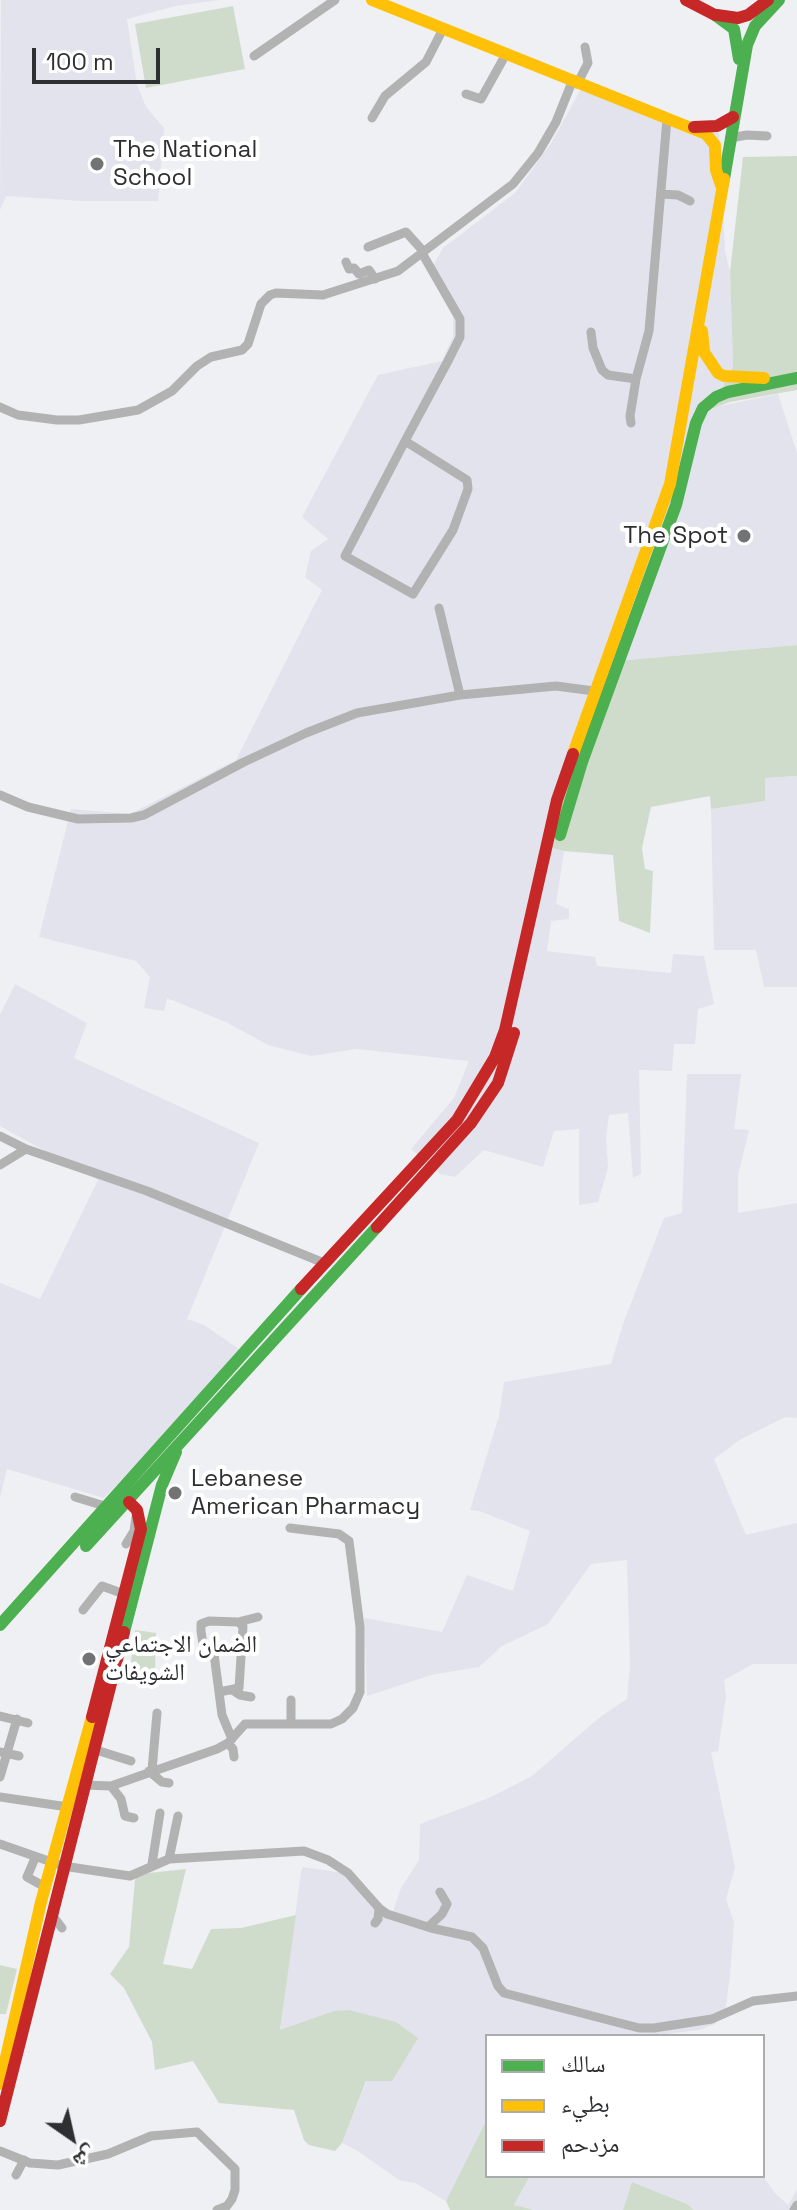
<!DOCTYPE html>
<html>
<head>
<meta charset="utf-8">
<style>
	body { margin:0 }
	#map { position:relative; width:797px; height:2210px; overflow:hidden; background:#eff0f4; font-family:"Space Grotesk","Noto Naskh Arabic",sans-serif }
	canvas { display:block }
	.legend { position:absolute; left:485px; top:2034px; width:280px; height:144px; box-sizing:border-box; background:#fff; border:2px solid #abacad; margin:0; padding:10px 14px; list-style:none; font-size:24px; color:#2e2f31 }
	.legend li { display:flex; align-items:center; gap:16px; height:40px }
	.legend b { width:40px; border:2px solid #abacad }
	.north { position:absolute; left:32px; top:2098px; width:80px; height:80px; -webkit-text-stroke:6px #fff; paint-order:stroke; rotate:146deg; font-size:22px; font-weight:700; line-height:32px; text-align:center; color:#2e2f31 }
	.north::after { content:''; display:block; margin:auto; width:28px; height:36px; background:#2e2f31; clip-path:polygon(50% 0,100% 100%,50% 72%,0 100%) }
	.scale { position:absolute; left:32px; top:48px; width:128px; height:36px; box-sizing:border-box; border:4px solid #2e2f31; border-top:0; padding-left:10px; font-size:24px; line-height:28px; white-space:nowrap; color:#2e2f31; -webkit-text-stroke:6px #fff; paint-order:stroke }
</style>
</head>
<body>
<div id="map">
<canvas width="797" height="2210"></canvas>
<ul class="legend">
<li><b style="height:10px;background:#4caf50"></b>سالك</li>
<li><b style="height:10px;background:#ffc107"></b>بطيء</li>
<li><b style="height:10px;background:#c62828"></b>مزدحم</li>
</ul>
<div class="north">ش</div>
<div class="scale">100 m</div>
</div>
<script>
const c = document.querySelector('canvas').getContext('2d');
c.lineJoin = 'round';
function paint(path, color) { c.fillStyle = color; c.fill(path, 'evenodd'); }
const shape = rows => new Path2D(rows.map(r => 'M' + r).join(''));
function strokePath(path, color, width, dash) { c.strokeStyle = color; c.lineWidth = width; c.lineCap = dash ? 'butt' : 'round'; c.setLineDash(dash || []); c.stroke(path); }
function label(font, color, halo, rows, align = 'center') {
  c.font = font + ' "Space Grotesk","Noto Naskh Arabic",sans-serif'; c.lineWidth = 8; c.setLineDash([]); c.textBaseline = 'middle'; c.strokeStyle = halo; c.fillStyle = color; for (const [text, x, y, turn = 0] of rows) {
    c.save(); c.translate(x, y); c.rotate((+turn || 0) * Math.PI / 180); c.textAlign = isNaN(turn) ? turn : align; if (halo) c.strokeText(text, 0, 0); c.fillText(text, 0, 0); c.restore();
  }
}
paint(shape([
	[1,0,219,0,176,6,127,19,137,85,146,107,164,128,158,201,83,201,6,196,0,210],
	[581,89,719,132,725,251,730,272,733,367,711,408,778,394,797,453,797,645,616,661,542,845,564,851,556,904,569,909,569,919,551,921,547,951,595,957,597,966,671,973,673,954,704,956,714,1004,698,1009,695,1044,674,1044,672,1071,639,1070,641,1174,633,1178,628,1113,609,1115,606,1137,608,1168,598,1202,579,1205,579,1129,554,1131,543,1167,484,1150,455,1177,440,1174,411,1149,454,1098,469,1061,356,1049,311,1056,268,1045,226,1022,167,998,164,1011,144,1008,150,977,136,961,39,937,71,809,130,814,236,760,322,590,305,577,311,551,328,539,302,517,378,375,442,361,453,336,453,317,429,273,443,248,515,193,550,145],
	[797,776,797,987,764,987,756,950,714,950,711,809,765,801,764,778],
	[15,984,87,1023,74,1058,259,1143,187,1319,204,1325,239,1349,148,1452,104,1498,7,1469,0,1498,0,1283,40,1299,98,1180,0,1126,0,1015],
	[687,1074,741,1074,734,1129,749,1130,738,1175,738,1213,797,1203,797,1418,785,1417,741,1439,714,1459,746,1535,797,1523,797,1664,753,1664,724,1680,726,1697,718,1751,711,1752,735,1867,726,1899,734,1923,730,1976,725,2012,715,2024,699,2030,651,2036,487,2036,487,2119,446,2201,415,2183,399,2180,358,2151,342,2143,367,2080,280,2031,301,1872,303,1867,344,1873,357,1888,393,1912,401,1888,419,1860,420,1824,489,1798,532,1776,600,1717,627,1699,630,1665,627,1560,591,1564,548,1624,502,1646,479,1667,431,1675,367,1696,364,1618,442,1632,467,1575,513,1591,530,1531,479,1511,470,1510,499,1416,504,1382,611,1364,623,1324,664,1218,682,1213],
	[530,2176,763,2176,774,2192,788,2205,797,2190,797,2210,694,2210,687,2204,632,2182,623,2210,534,2210,514,2205]
]), '#e2e3ed');
paint(shape([
	[233,6,245,69,146,88,135,24],
	[797,156,797,390,730,402,711,409,733,367,730,272,743,157],
	[797,645,797,776,765,778,765,801,711,809,710,796,651,807,642,848,645,869,653,871,650,933,619,921,613,855,564,851,541,845,616,661],
	[135,1630,156,1633,155,1673,130,1670],
	[186,1869,163,1964,192,1969,211,1929,241,1928,296,1915,280,2030,334,2011,349,2010,396,2022,418,2038,392,2081,366,2081,342,2143,335,2151,309,2145,304,2140,294,2110,219,2103,193,2061,155,2070,152,2042,124,1988,110,1974,129,1947,135,1880,139,1874],
	[0,1965,17,1969,6,2014,0,2014],
	[487,2119,487,2176,530,2176,514,2205,534,2210,450,2210,446,2201],
	[632,2182,687,2204,694,2210,623,2210]
]), '#d0dccb');
strokePath(shape([
	[254,56,335,0],
	[577,84,588,63,585,47],
	[466,94,481,99,506,54],
	[372,118,385,96,426,62,443,29],
	[730,138,747,135,767,136],
	[661,194,678,195,690,201],
	[368,247,406,232,424,252],
	[346,262,349,269,354,268,359,274,369,270,375,279],
	[591,332,593,348,602,370,608,375,636,379],
	[0,407,18,415,57,420,79,420,138,410,172,391,197,366,211,357,242,350,248,344,261,304,270,295,276,293,323,295,398,271,513,184,538,153,556,122,572,82],
	[631,423,630,416,636,379,649,331,667,119],
	[405,441,467,480,468,489,453,530,413,594,345,556,405,441,449,359,460,337,460,319,422,253],
	[439,608,460,695],
	[0,795,28,807,78,819,131,818,144,815,244,762,306,733,357,713,460,695,556,686,594,691],
	[0,1136,26,1149,147,1191,324,1263],
	[0,1165,26,1149],
	[75,1497,108,1507],
	[126,1544,134,1531,136,1517],
	[83,1610,102,1586,124,1594],
	[238,1622,258,1617],
	[113,1670,138,1676],
	[234,1691,240,1695,251,1697],
	[219,1692,239,1688,243,1626,238,1622,209,1621,201,1624,201,1631,203,1644,214,1654,222,1715,232,1739],
	[291,1700,291,1723],
	[0,1716,28,1723],
	[228,1743,233,1749,234,1757],
	[93,1749,131,1761],
	[0,1752,19,1756],
	[152,1770,157,1713],
	[149,1771,162,1782,169,1783],
	[0,1777,17,1719],
	[84,1785,111,1786,217,1749,228,1743,245,1724,331,1724,342,1719,353,1708,360,1692,360,1627,349,1541,339,1534,290,1528],
	[111,1786,121,1799,125,1816,134,1818],
	[0,1797,68,1807],
	[0,1844,63,1866,130,1876,169,1859,304,1851,328,1860,348,1873,379,1908,387,1914,431,1928,472,1937,483,1948,498,1986,504,1993,639,2028,654,2028,712,2019,753,2001,797,1996],
	[35,1858,27,1877,45,1887],
	[169,1859,178,1816],
	[152,1864,160,1813],
	[52,1915,62,1928],
	[375,1923,378,1919,379,1908],
	[428,1927,442,1914,447,1904,440,1892],
	[0,2151,30,2163,58,2165,108,2154,151,2136,197,2132,235,2169,235,2190,232,2199,227,2206,217,2210],
	[16,2175,24,2160],
	[794,2210,797,2205]
]), '#b2b2b2', 9);
strokePath(shape([
	[715,15,734,29,739,59],
	[724,179,747,45,755,26,779,0],
	[560,835,582,762,676,505,696,423,703,408,716,397,728,392,797,378],
	[86,1546,377,1227],
	[0,1625,301,1289],
	[124,1632,162,1485,176,1452]
]), '#4caf50', 12);
strokePath(shape([
	[372,0,706,134,715,145,716,170,721,185],
	[702,331,704,352,718,373,724,376,764,378],
	[573,754,670,484,724,179],
	[0,2084,41,1902,92,1717]
]), '#ffc107', 12);
strokePath(shape([
	[686,0,715,15],
	[717,15,738,18,748,15,768,0],
	[694,127,717,126,733,117],
	[377,1227,471,1123,498,1083,514,1033],
	[301,1289,457,1120,495,1057,505,1030,557,800,573,754],
	[92,1717,141,1529,137,1510,129,1502],
	[0,2121,124,1632]
]), '#c62828', 12);
for (const [x, y, r, color] of [
	[97,164,8,"#727375"],
	[744,536,8,"#727375"],
	[175,1493,8,"#727375"],
	[89,1659,8,"#727375"]
]) { const dot = new Path2D(); dot.arc(x, y, r, 0, 2 * Math.PI); c.fillStyle = color; c.fill(dot); strokePath(dot, '#fff', 3); }
label('24px', '#2e2f31', '#fff', [
	["The National",113,150],
	["School",113,178],
	["The Spot",728,536,"right"],
	["Lebanese",191,1479],
	["American Pharmacy",191,1507],
	["الضمان الاجتماعي",105,1645],
	["الشويفات",105,1673]
], 'left');
</script>
</body>
</html>
